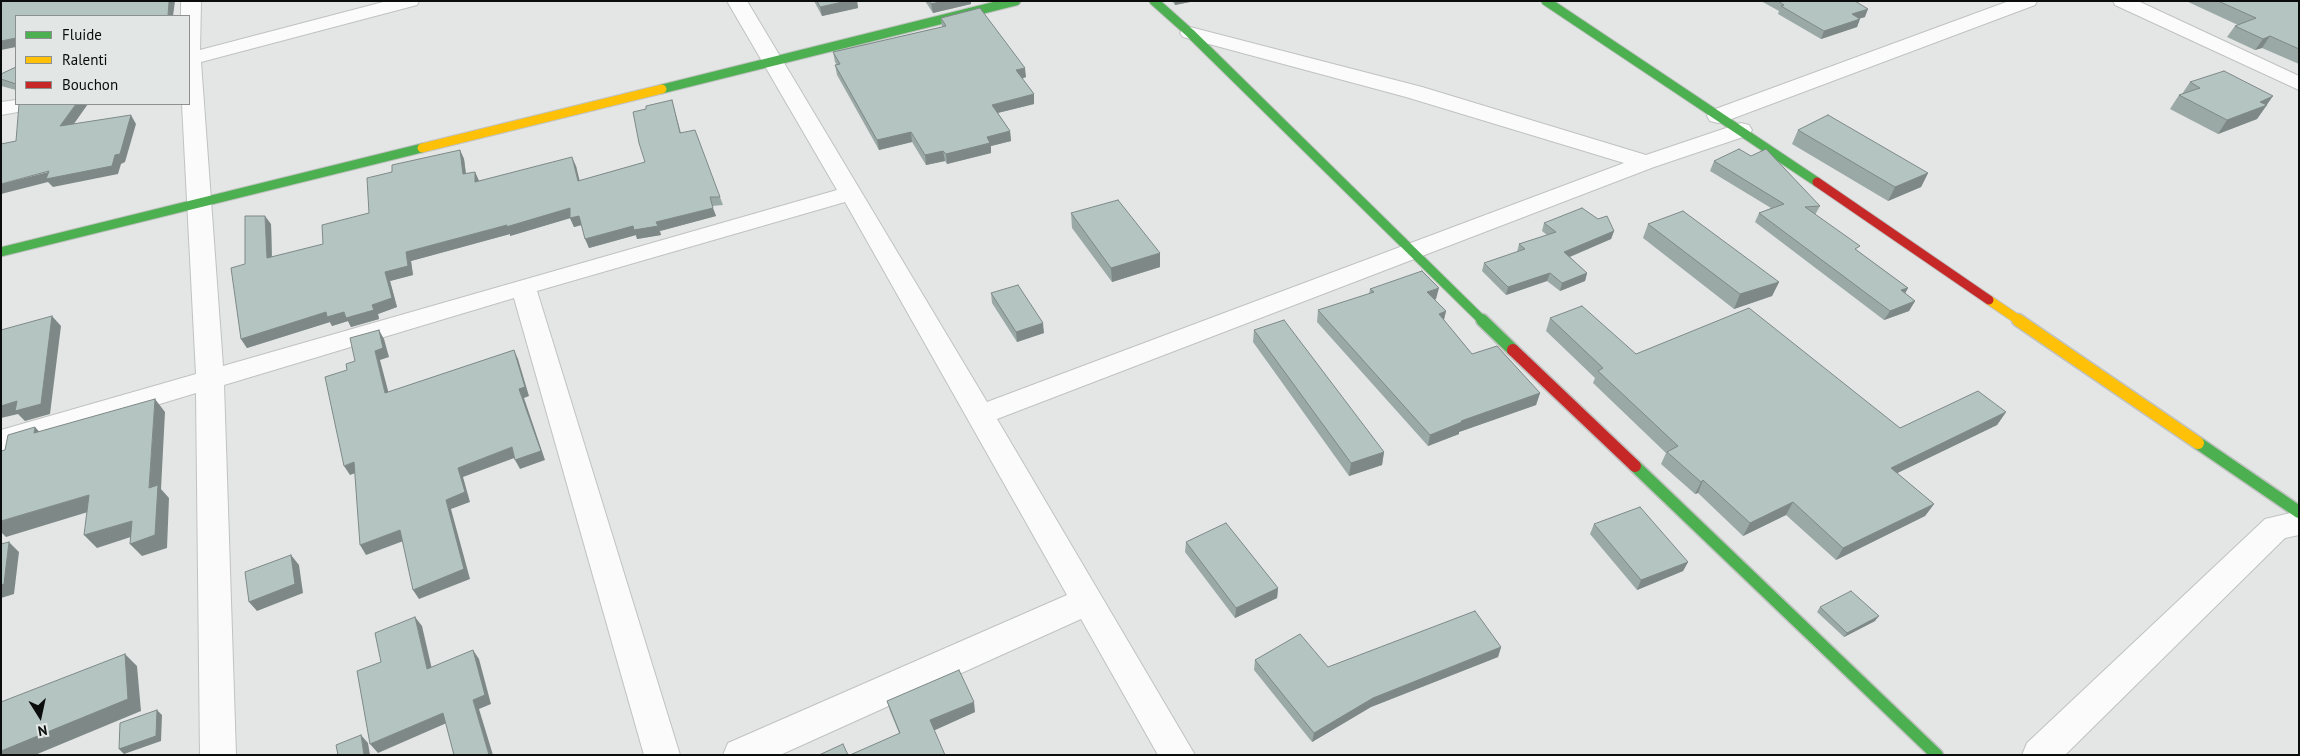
<!DOCTYPE html>
<html>
<head>
<meta charset="utf-8">
<style>
	body { margin:0 }
	#map { position:relative; width:2300px; height:756px; overflow:hidden; background:#e3e6e5; font-family:"PT Sans",sans-serif }
	canvas { display:block }
	.frame { position:absolute; inset:0; border:2px solid #0b0d0c; pointer-events:none }
	.legend { position:absolute; left:15px; top:15px; width:175px; height:90px; box-sizing:border-box; background:#e2e7e5; border:1px solid #8c908e; margin:0; padding:6px 9px; list-style:none; font-size:15px; color:#0b0d0c }
	.legend li { display:flex; align-items:center; gap:10px; height:25px }
	.legend b { width:25px; border:1px solid #8c908e }
	.north { position:absolute; left:15px; top:691px; width:50px; height:50px; -webkit-text-stroke:4px #e2e7e5; paint-order:stroke; rotate:170deg; font-size:14px; font-weight:700; line-height:20px; text-align:center; color:#0b0d0c }
	.north::after { content:''; display:block; margin:auto; width:18px; height:22px; background:#0b0d0c; clip-path:polygon(50% 0,100% 100%,50% 72%,0 100%) }
</style>
</head>
<body>
<div id="map">
<canvas width="2300" height="756"></canvas>
<div class="frame"></div>
<ul class="legend">
<li><b style="height:6px;background:#4caf50"></b>Fluide</li>
<li><b style="height:6px;background:#ffc107"></b>Ralenti</li>
<li><b style="height:6px;background:#c62828"></b>Bouchon</li>
</ul>
<div class="north">N</div>
</div>
<script>
const c = document.querySelector('canvas').getContext('2d');
c.lineJoin = 'round';
const shape = rows => new Path2D(rows.map(r => 'M' + r).join(''));
function strokePath(path, color, width, dash) { c.strokeStyle = color; c.lineWidth = width; c.lineCap = dash ? 'butt' : 'round'; c.setLineDash(dash || []); c.stroke(path); }
function paint(path, color) { c.fillStyle = color; c.fill(path, 'evenodd'); }
const street = shape([
	[181,1,201,1,200,50,387,1,419,1,417,5,201,62,223,366,837,190,727,1,747,1,987,402,1624,163,1406,97,1183,37,1180,33,1183,29,1190,27,1422,87,1646,155,1741,123,1749,125,1752,130,1749,135,1654,167,997,419,1195,755,1158,755,1081,619,780,755,723,755,728,743,1067,595,845,202,537,291,680,755,644,755,514,298,224,385,236,755,200,755,196,393,1,452,1,430,196,374,182,104,189,104,189,16,181,16,181,1],
	[2009,1,2037,1,2035,5,1726,121,1718,123,1710,121,1707,116,1710,111,2009,1],
	[2113,1,2138,1,2299,76,2299,90,2115,5,2113,1],
	[16,100,16,104,38,104,35,109,1,115,1,102,16,100],
	[2299,511,2299,535,2285,538,2065,755,2022,755,2027,743,2265,519,2299,511]
]);
const fastFar1 = shape([
	[1154,1,1190,33,1483,321],
	[1546,1,1817,182],
	[662,89,1016,1],
	[1,252,422,148]
]);
const fast = shape([
	[1482,320,1513,350],
	[2198,443,2299,512],
	[1635,466,1937,755]
]);
const slowFar1 = shape([
	[422,148,662,89],
	[1989,300,2020,321]
]);
const slow = shape([
	[2018,320,2198,443]
]);
const jamFar1 = shape([
	[1817,182,1989,300]
]);
const jam = shape([
	[1513,350,1635,466]
]);
strokePath(street, '#c0c2c1', 2);
strokePath(fastFar1, '#c0c2c1', 11);
strokePath(fast, '#c0c2c1', 15);
strokePath(slowFar1, '#c0c2c1', 11);
strokePath(slow, '#c0c2c1', 15);
strokePath(jamFar1, '#c0c2c1', 11);
strokePath(jam, '#c0c2c1', 15);
paint(street, '#fbfbfb');
strokePath(fastFar1, '#4caf50', 9);
strokePath(fast, '#4caf50', 12);
strokePath(slowFar1, '#ffc107', 9);
strokePath(slow, '#ffc107', 12);
strokePath(jamFar1, '#c62828', 9);
strokePath(jam, '#c62828', 12);
paint(shape([
	[814,1,857,1,858,8,822,16],
	[925,1,971,1,971,4,933,13],
	[1172,1,1195,1,1175,5],
	[1761,1,1855,1,1865,17,1860,18,1857,27,1821,39,1778,14,1779,11],
	[2186,1,2299,1,2299,64,2262,48,2255,50,2227,37,2235,26,2238,25],
	[941,18,1026,77,1022,79,1034,94,1034,104,998,113,1010,131,1011,141,991,146,991,153,947,164,945,161,926,165,912,142,879,150,837,75,835,65,837,65,835,62,833,52,942,27],
	[16,67,16,90,1,86,1,74],
	[2190,82,2266,105,2267,105,2257,119,2218,134,2170,109,2179,95,2182,94],
	[672,100,681,133,720,197,723,205,712,206,716,216,660,231,661,235,637,239,636,235,589,248,581,225,574,227,570,218,510,236,510,234,411,261,413,275,390,281,397,307,378,314,379,319,351,327,348,321,332,326,330,322,247,348,241,339,245,264,271,224,272,257,323,244,369,213,392,172,460,150,464,159,466,174,475,172,479,181,576,166,579,181,645,162,646,109],
	[1798,130,1928,173,1921,187,1888,201,1792,144],
	[1714,161,1820,206,1815,215,1858,251,1908,288,1905,293,1915,301,1909,311,1884,320,1755,222,1759,213,1771,208,1710,171],
	[1071,213,1160,253,1160,267,1112,282,1072,228],
	[1544,223,1614,231,1611,239,1570,257,1587,273,1585,281,1560,291,1547,281,1506,295,1482,271,1484,263,1517,252,1519,244,1547,235,1542,231],
	[1648,224,1779,282,1772,296,1734,309,1643,238],
	[1370,289,1436,299,1435,300,1446,311,1444,320,1472,354,1540,393,1536,405,1459,432,1459,434,1428,446,1317,322,1318,310,1369,294],
	[991,293,1044,333,1017,342,992,303],
	[1550,318,1636,354,1900,428,2006,412,1997,425,1897,473,1934,504,1925,516,1836,560,1786,515,1743,536,1698,493,1695,494,1661,464,1666,453,1593,383,1595,378,1546,331],
	[1254,330,1384,452,1382,465,1349,476,1253,342],
	[1594,524,1688,562,1683,571,1637,590,1590,534],
	[1186,542,1278,588,1277,598,1235,618,1185,552],
	[1820,607,1875,621,1844,637,1817,612],
	[1501,647,1498,657,1371,707,1312,742,1254,670,1255,660,1328,667],
	[887,701,975,712,934,730,899,733,890,711]
]), '#9ba9a6');
paint(shape([
	[169,1,175,1,173,16,168,16],
	[847,1,857,1,858,8,822,16,820,7],
	[944,1,971,1,971,4,933,13,931,4],
	[1175,1,1195,1,1175,5],
	[1868,9,1865,17,1849,22,1852,14],
	[1860,19,1857,27,1821,39,1824,31],
	[2270,36,2262,48,2255,50,2263,39],
	[16,38,16,47,1,50,1,41],
	[1025,68,1026,77,1016,80,1016,70],
	[1034,94,1034,104,993,114,992,105],
	[2273,96,2257,119,2218,134,2227,120,2260,102],
	[76,104,88,104,66,135,60,126],
	[131,115,136,124,125,162,121,164,118,174,53,187,48,182,1,194,1,184,115,155],
	[1010,131,1011,141,991,146,991,153,947,164,946,154,987,137],
	[911,132,912,142,879,150,877,140],
	[460,150,464,159,467,183,463,174],
	[943,151,945,161,926,165,925,155],
	[572,157,576,166,582,190,578,181],
	[475,172,479,181,475,182],
	[1928,173,1921,187,1888,201,1895,187],
	[570,208,574,217,510,236,510,234,411,261,413,275,390,281,397,307,378,314,379,319,351,327,348,321,332,326,330,322,247,348,241,339,326,312,344,312,372,305,385,272,406,252],
	[713,208,716,216,660,231,656,222],
	[265,216,271,224,272,267,267,258],
	[579,216,582,225,574,227,570,218],
	[633,226,658,226,661,235,637,239,636,235,589,248,585,239],
	[1614,231,1611,239,1562,260,1564,252],
	[1160,253,1160,267,1112,282,1111,268],
	[1550,273,1547,281,1506,295,1508,287],
	[1587,273,1585,281,1560,291,1562,283],
	[1779,282,1772,296,1734,309,1740,294],
	[1439,288,1436,299,1425,303,1427,292],
	[1908,288,1903,297,1901,290],
	[1915,301,1909,311,1884,320,1890,311],
	[1446,311,1443,323,1439,314],
	[52,316,61,326,50,414,25,421,18,414,1,418,1,406],
	[1043,323,1044,333,1017,342,1016,332],
	[379,330,384,339,389,357,380,360,391,402,385,393,375,351],
	[514,350,518,359,529,396,524,398,545,460,520,469,515,460,519,389],
	[1540,393,1536,405,1459,432,1459,434,1428,446,1430,435,1461,421],
	[155,399,165,412,161,489,169,498,167,548,142,556,130,544,149,488],
	[2006,412,1997,425,1883,480,1891,468],
	[35,427,47,440,34,433],
	[512,447,517,457,463,477,470,502,451,509,470,579,419,599,413,590,458,468],
	[1384,452,1382,465,1349,476,1351,463],
	[354,462,361,471,350,475,344,466],
	[1703,480,1698,493,1695,494,1701,482],
	[89,495,101,508,6,537,1,532,1,521],
	[1793,502,1786,515,1743,536,1750,523],
	[1934,504,1925,516,1836,560,1843,548],
	[132,521,143,533,97,548,84,535],
	[400,530,406,540,366,555,360,545],
	[9,542,19,552,14,594,1,598,1,585],
	[291,555,299,565,303,593,257,611,249,602],
	[1688,562,1683,571,1637,590,1641,580],
	[1278,588,1277,598,1235,618,1236,608],
	[1879,616,1875,621,1844,637,1847,633],
	[415,617,422,626,434,678,427,669],
	[1501,647,1498,657,1371,707,1312,742,1314,733,1373,698],
	[473,650,479,659,491,704,479,709,493,755,489,755,473,700],
	[125,654,137,666,141,711,35,755,1,755,1,751],
	[974,702,975,712,933,731,930,720],
	[157,710,162,715,161,741,124,754,119,749],
	[443,713,449,722,378,753,370,744],
	[361,735,368,743,370,755,364,755]
]), '#7e8987');
const building = shape([
	[1,1,169,1,168,16,16,16,16,38,1,41,1,1],
	[817,1,847,1,820,7,817,1],
	[929,1,944,1,931,4,929,1],
	[1778,1,1855,1,1868,9,1852,14,1860,19,1824,31,1781,6,1784,5,1778,1],
	[2218,1,2299,1,2299,49,2270,36,2263,39,2235,26,2256,18,2218,1],
	[980,8,1025,68,1016,70,1034,94,992,105,1010,131,987,137,990,143,946,154,943,151,925,155,911,132,877,140,835,65,840,64,833,52,946,26,941,18,980,8],
	[16,67,16,84,1,79,1,74,16,67],
	[2224,71,2273,96,2260,102,2267,105,2227,120,2179,95,2200,88,2190,82,2224,71],
	[672,100,680,133,695,130,720,197,710,197,713,208,656,222,658,226,634,230,633,226,585,239,579,216,570,218,570,208,506,227,507,225,406,252,408,266,385,272,392,298,372,305,374,310,346,318,344,312,327,317,326,312,241,339,231,268,245,264,245,216,265,216,267,258,323,244,322,225,369,213,367,178,392,172,392,165,460,150,463,174,475,172,475,182,572,157,578,181,645,162,639,143,633,112,646,109,646,106,672,100],
	[19,104,76,104,60,126,131,115,120,154,115,155,112,166,46,179,49,171,1,184,1,144,16,141,19,104],
	[1828,115,1928,173,1895,187,1798,130,1828,115],
	[1739,149,1751,156,1766,149,1820,206,1805,207,1860,246,1855,249,1908,288,1901,290,1915,301,1890,311,1759,213,1784,204,1714,161,1739,149],
	[1118,200,1160,253,1111,268,1071,213,1118,200],
	[1582,208,1598,219,1607,216,1614,231,1564,252,1587,273,1562,283,1550,273,1508,287,1484,263,1525,249,1519,244,1556,232,1544,223,1582,208],
	[1683,211,1779,282,1740,294,1648,224,1683,211],
	[1422,271,1439,288,1427,292,1446,311,1439,314,1472,354,1497,346,1540,393,1461,421,1462,422,1430,435,1318,310,1374,292,1370,289,1422,271],
	[1018,285,1043,323,1016,332,991,293,1018,285],
	[1582,306,1636,354,1749,308,1900,428,1978,391,2006,412,1891,468,1934,504,1843,548,1793,502,1750,523,1703,480,1701,482,1667,452,1678,446,1598,371,1603,368,1550,318,1582,306],
	[52,316,41,404,15,411,17,401,1,406,1,330,52,316],
	[1284,320,1384,452,1351,463,1254,330,1284,320],
	[379,330,383,348,375,351,385,393,514,350,525,387,519,389,541,451,515,460,512,447,458,468,465,492,446,500,464,569,413,590,400,530,360,545,354,462,344,466,325,377,347,370,346,364,355,361,350,338,379,330],
	[155,399,149,488,158,485,155,535,130,544,132,521,84,535,89,495,1,521,1,451,5,450,8,435,35,427,34,433,155,399],
	[1640,507,1688,562,1641,580,1594,524,1640,507],
	[1226,523,1278,588,1236,608,1186,542,1226,523],
	[9,542,4,584,1,585,1,544,9,542],
	[291,555,295,584,249,602,245,572,291,555],
	[1851,591,1879,616,1847,633,1820,607,1851,591],
	[1475,611,1501,647,1373,698,1314,733,1255,660,1300,634,1328,667,1475,611],
	[415,617,427,669,473,650,485,695,473,700,489,755,454,755,443,713,370,744,357,671,381,662,375,633,415,617],
	[125,654,128,699,1,751,1,702,125,654],
	[959,670,974,702,930,720,945,755,850,755,900,733,887,701,959,670],
	[157,710,156,736,119,749,120,723,157,710],
	[361,735,364,755,338,755,336,745,361,735],
	[843,744,848,755,819,755,843,744]
]);
paint(building, '#b4c4c1');
strokePath(building, '#7e8987', 1);
</script>
</body>
</html>
